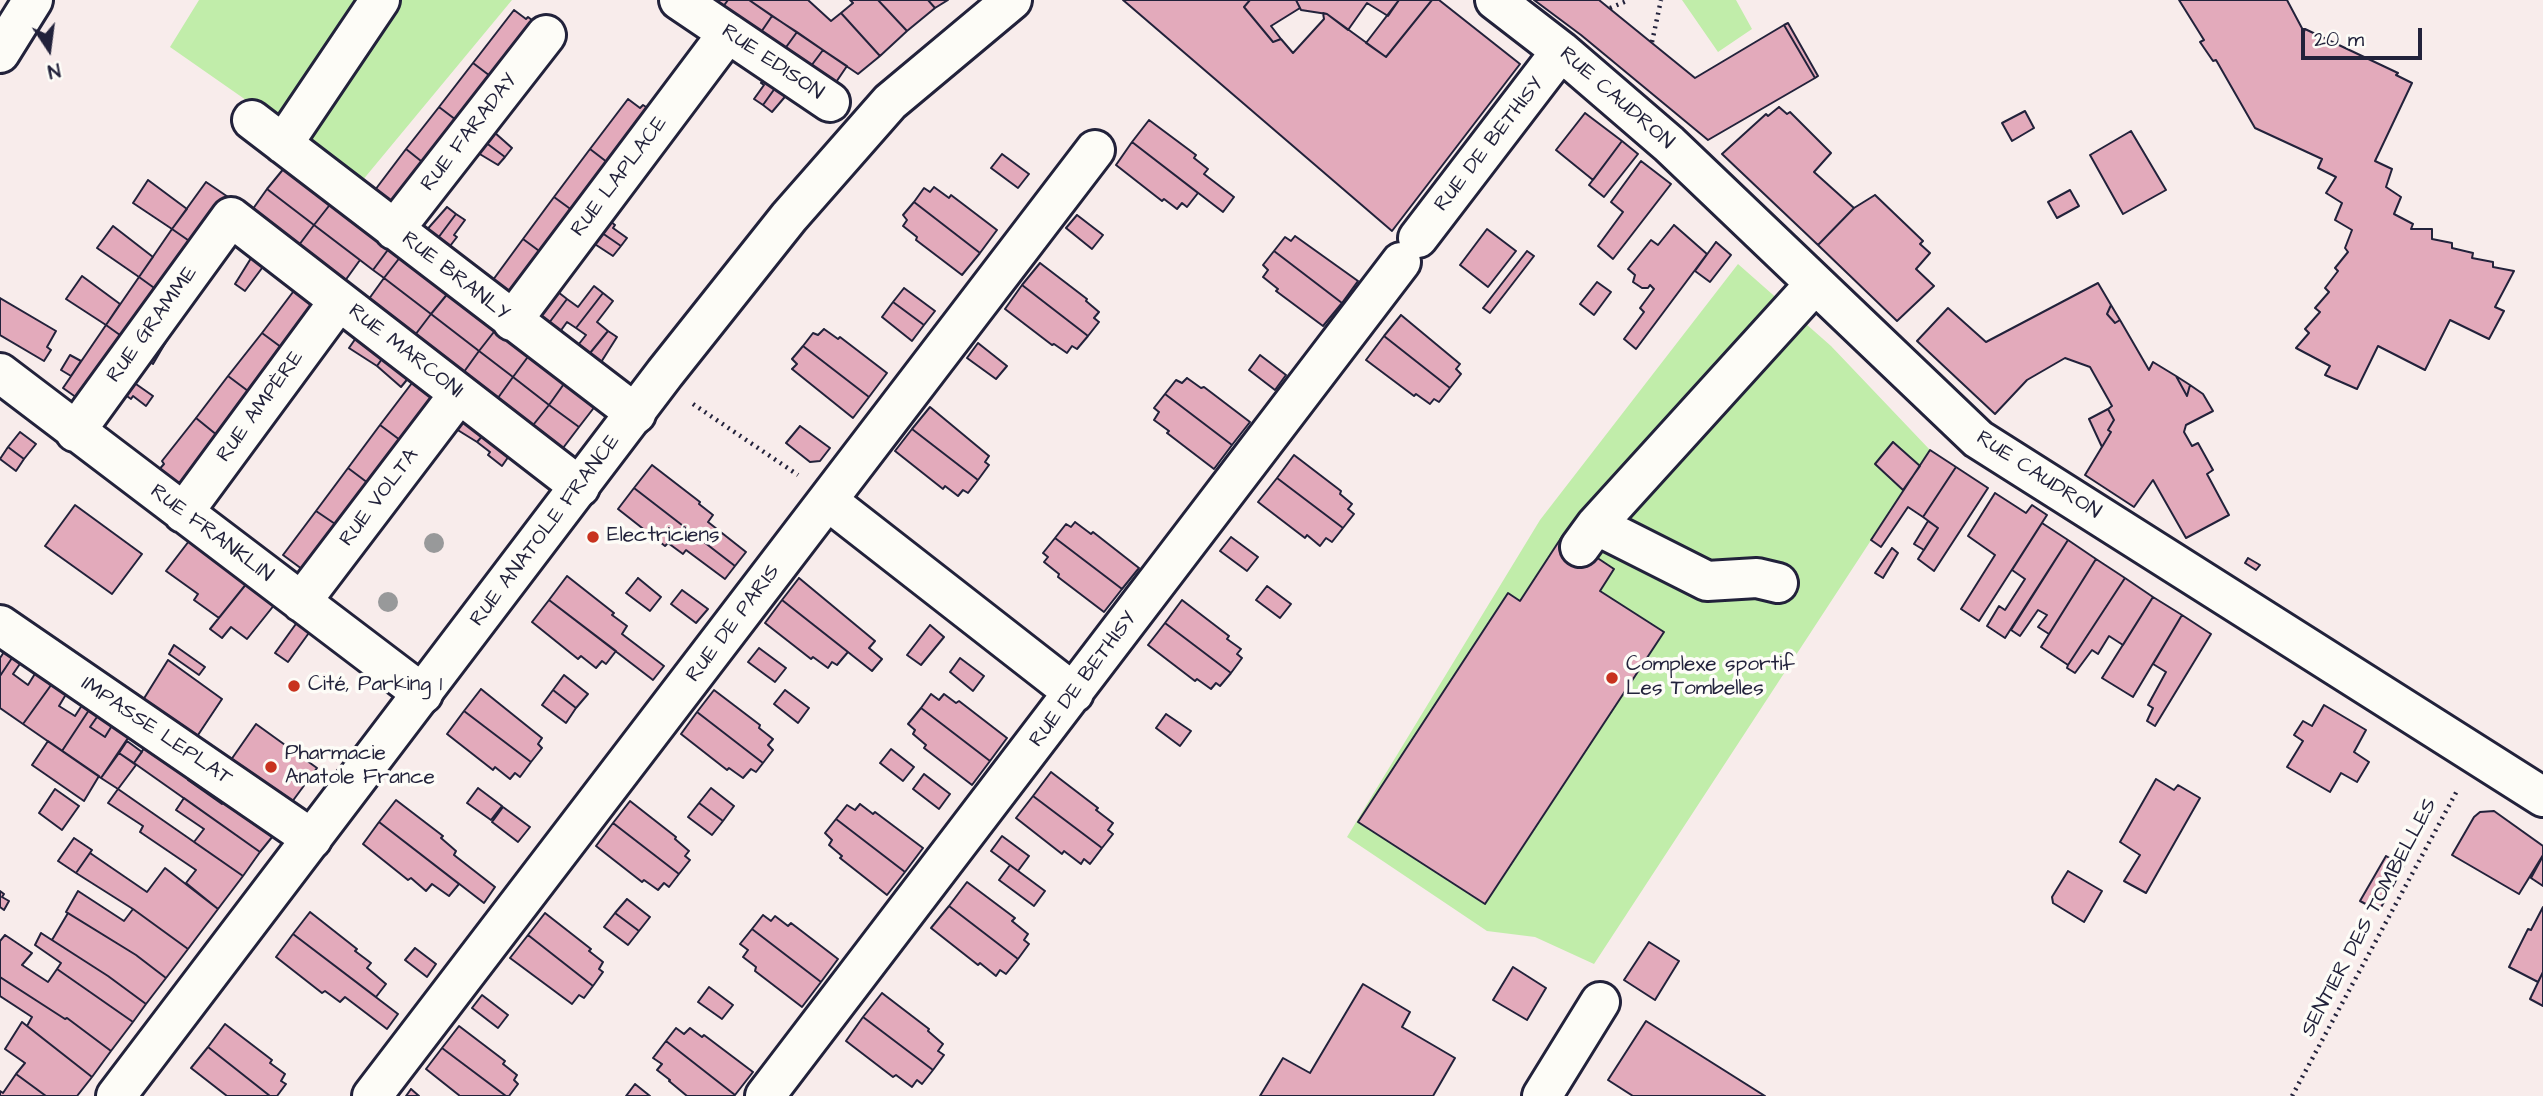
<!DOCTYPE html>
<html>
<head>
<meta charset="utf-8">
<style>
	body { margin:0 }
	#map { position:relative; width:2543px; height:1096px; overflow:hidden; background:#f8eceb; font-family:"Architects Daughter",sans-serif }
	canvas { display:block }
	.north { position:absolute; left:14px; top:14px; width:70px; height:70px; -webkit-text-stroke:5px #fdfcf7; paint-order:stroke; rotate:167deg; font-size:19px; font-weight:700; line-height:28px; text-align:center; color:#22223b }
	.north::after { content:''; display:block; margin:auto; width:24px; height:32px; background:#22223b; clip-path:polygon(50% 0,100% 100%,50% 72%,0 100%) }
	.scale { position:absolute; left:2301px; top:28px; width:121px; height:32px; box-sizing:border-box; border:4px solid #22223b; border-top:0; padding-left:9px; font-size:21px; line-height:24px; white-space:nowrap; color:#22223b; -webkit-text-stroke:5px #fdfcf7; paint-order:stroke }
</style>
</head>
<body>
<div id="map">
<canvas width="2543" height="1096"></canvas>
<div class="north">N</div>
<div class="scale">20 m</div>
</div>
<script>
const c = document.querySelector('canvas').getContext('2d');
c.lineJoin = 'round';
function paint(path, color) { c.fillStyle = color; c.fill(path, 'evenodd'); }
const shape = rows => new Path2D(rows.map(r => 'M' + r).join(''));
function strokePath(path, color, width, dash) { c.strokeStyle = color; c.lineWidth = width; c.lineCap = dash ? 'butt' : 'round'; c.setLineDash(dash || []); c.stroke(path); }
function label(font, color, halo, rows, align = 'center') {
  c.font = font + ' "Architects Daughter",sans-serif'; c.lineWidth = 7; c.setLineDash([]); c.textBaseline = 'middle'; c.strokeStyle = halo; c.fillStyle = color; for (const [text, x, y, turn = 0] of rows) {
    c.save(); c.translate(x, y); c.rotate((+turn || 0) * Math.PI / 180); c.textAlign = isNaN(turn) ? turn : align; if (halo) c.strokeText(text, 0, 0); c.fillText(text, 0, 0); c.restore();
  }
}
paint(shape([
	[199,0,512,0,362,181,170,47],
	[1682,0,1736,0,1752,29,1718,52],
	[1738,264,1831,346,1930,450,1594,964,1535,937,1487,931,1347,837,1540,520]
]), '#c1edaa');
const building = shape([
	[695,0,728,0,717,15,695,0],
	[728,0,749,0,772,16,755,41,717,15,728,0],
	[749,0,808,0,831,21,841,13,880,56,858,74,749,0],
	[850,0,878,0,907,31,880,56,841,13,853,3,850,0],
	[878,0,928,0,935,8,907,31,878,0],
	[928,0,948,0,935,8,928,0],
	[1123,0,1250,0,1244,7,1273,42,1281,39,1293,53,1324,19,1323,13,1327,14,1386,57,1432,0,1439,0,1520,64,1392,231,1123,0],
	[1250,0,1296,0,1300,8,1271,26,1281,39,1273,42,1244,7,1250,0],
	[1296,0,1399,0,1388,16,1367,3,1348,30,1327,14,1301,10,1296,0],
	[1399,0,1432,0,1386,57,1366,43,1399,0],
	[1534,0,1599,0,1695,78,1784,25,1815,78,1708,140,1581,35,1534,0],
	[2179,0,2287,0,2304,32,2305,29,2398,73,2396,75,2412,83,2375,161,2392,169,2386,187,2401,197,2394,214,2413,224,2411,229,2432,229,2432,239,2452,243,2452,248,2473,253,2472,258,2493,262,2493,267,2514,271,2495,307,2504,311,2489,339,2450,320,2425,370,2378,346,2357,389,2325,375,2330,366,2296,348,2309,333,2305,329,2320,312,2315,308,2329,292,2325,288,2338,271,2335,268,2348,252,2345,248,2352,230,2335,220,2342,203,2326,193,2336,177,2318,168,2322,159,2255,128,2216,60,2213,61,2200,42,2204,40,2179,0],
	[514,10,526,19,528,17,541,27,498,82,473,63,514,10],
	[772,16,797,32,779,57,755,41,772,16],
	[1788,23,1818,76,1815,78,1784,25,1788,23],
	[797,32,823,50,805,74,779,57,797,32],
	[823,50,847,66,830,91,805,74,823,50],
	[473,63,498,82,464,126,439,107,473,63],
	[772,70,783,77,763,105,754,99,764,85,761,83,772,70],
	[783,77,795,85,772,112,763,105,783,77],
	[628,99,640,108,643,105,657,114,616,169,590,149,628,99],
	[439,107,464,126,431,169,406,149,439,107],
	[1779,107,1787,114,1790,112,1831,153,1814,172,1854,208,1818,245,1722,154,1766,114,1768,116,1779,107],
	[2025,111,2034,128,2012,141,2002,123,2025,111],
	[1585,113,1622,141,1593,180,1556,150,1585,113],
	[1149,120,1196,155,1194,158,1208,169,1204,174,1234,197,1223,212,1132,142,1149,120],
	[485,124,512,148,505,157,477,136,485,124],
	[2131,131,2166,190,2123,214,2090,155,2131,131],
	[477,136,505,157,498,165,468,147,477,136],
	[1622,141,1638,154,1604,197,1589,185,1622,141],
	[1132,142,1198,193,1187,207,1182,203,1177,209,1164,199,1162,201,1116,165,1132,142],
	[406,149,431,169,397,213,372,194,406,149],
	[590,149,616,169,580,216,554,197,590,149],
	[1002,154,1029,174,1018,188,991,168,1002,154],
	[1641,161,1671,184,1613,259,1598,246,1623,212,1611,202,1641,161],
	[285,167,332,202,314,225,267,189,285,167],
	[148,180,187,209,172,229,133,203,148,180],
	[206,182,231,199,198,247,172,229,206,182],
	[934,187,949,198,951,195,997,230,980,253,914,202,924,188,930,192,934,187],
	[267,189,314,225,296,249,250,213,267,189],
	[2070,190,2079,206,2057,218,2048,202,2070,190],
	[1875,195,1923,241,1920,244,1930,253,1916,269,1934,286,1897,321,1818,245,1854,208,1875,195],
	[554,197,580,216,550,259,523,239,554,197],
	[332,202,390,247,373,270,314,225,332,202],
	[914,202,980,253,962,275,916,240,917,237,903,226,907,220,903,215,914,202],
	[447,207,456,214,435,242,424,233,447,207],
	[456,214,465,220,454,235,457,237,447,250,435,242,456,214],
	[601,214,615,225,613,228,627,238,621,246,592,226,601,214],
	[1077,215,1103,235,1092,249,1066,228,1077,215],
	[314,225,360,260,342,285,296,249,314,225],
	[1674,225,1707,254,1636,349,1624,339,1644,312,1640,308,1654,289,1650,285,1648,288,1642,288,1633,282,1635,275,1628,269,1651,240,1658,245,1674,225],
	[113,226,153,257,139,277,97,248,113,226],
	[592,226,621,246,613,256,584,237,592,226],
	[172,229,198,247,164,295,139,277,172,229],
	[1487,229,1516,251,1488,287,1460,265,1487,229],
	[1295,236,1358,281,1342,303,1274,251,1285,237,1291,241,1295,236],
	[523,239,550,259,516,304,490,284,523,239],
	[1716,242,1731,255,1710,282,1695,271,1716,242],
	[390,247,401,256,384,278,373,270,390,247],
	[1274,251,1342,303,1323,326,1276,291,1278,289,1263,277,1268,270,1263,265,1274,251],
	[1527,251,1534,256,1490,313,1483,308,1527,251],
	[253,255,265,264,245,291,235,284,253,255],
	[401,256,449,292,431,314,384,278,401,256],
	[1040,263,1087,299,1086,301,1099,312,1094,318,1099,322,1088,336,1022,285,1040,263],
	[82,276,120,304,106,325,66,299,82,276],
	[139,277,164,295,131,343,106,325,139,277],
	[384,278,431,314,412,339,366,303,384,278],
	[1597,282,1611,292,1594,315,1580,304,1597,282],
	[2098,283,2111,305,2107,314,2115,323,2120,320,2149,370,2153,362,2176,376,2187,396,2190,385,2203,394,2213,411,2186,425,2184,432,2192,446,2198,443,2213,470,2207,474,2229,515,2186,538,2153,480,2134,507,2085,475,2111,432,2108,430,2114,420,2108,409,2112,406,2090,367,2065,358,2027,380,1995,414,1917,341,1948,308,1986,342,2098,283],
	[1022,285,1088,336,1077,349,1072,346,1067,353,1054,344,1052,345,1005,309,1022,285],
	[594,286,603,293,576,328,567,322,557,336,546,327,567,299,578,307,594,286],
	[296,288,324,309,289,353,262,333,296,288],
	[904,288,935,311,924,325,893,302,904,288],
	[449,292,497,328,479,351,431,314,449,292],
	[558,292,567,299,546,327,534,318,558,292],
	[603,293,613,301,597,322,608,331,586,358,575,349,586,335,576,328,603,293],
	[0,298,56,331,47,347,51,350,44,361,0,335,0,298],
	[893,302,924,325,912,341,882,317,893,302],
	[2111,305,2120,320,2115,323,2107,314,2111,305],
	[431,314,479,351,461,376,412,339,431,314],
	[1401,315,1460,364,1456,369,1461,374,1450,388,1384,336,1401,315],
	[106,325,131,343,87,405,63,388,106,325],
	[160,328,170,335,153,364,140,355,160,328],
	[497,328,530,354,513,377,479,351,497,328],
	[824,329,838,339,840,337,887,373,869,397,803,346,813,333,818,335,824,329],
	[608,331,617,337,598,367,586,358,608,331],
	[262,333,289,353,256,397,228,376,262,333],
	[358,335,384,356,377,366,349,348,358,335],
	[1384,336,1450,388,1439,402,1434,399,1430,404,1416,394,1414,396,1366,360,1384,336],
	[978,343,1007,366,996,379,967,358,978,343],
	[803,346,869,397,853,418,792,369,797,364,792,359,803,346],
	[479,351,513,377,495,402,461,376,479,351],
	[530,354,566,381,549,405,513,377,530,354],
	[70,355,81,361,71,376,61,370,70,355],
	[1260,355,1286,375,1275,390,1249,370,1260,355],
	[384,356,410,376,401,387,377,366,384,356],
	[228,376,256,397,223,440,196,418,228,376],
	[2176,376,2190,385,2187,396,2176,376],
	[126,377,153,396,146,406,133,396,131,399,117,389,126,377],
	[513,377,549,405,530,429,495,402,513,377],
	[1187,378,1201,388,1204,387,1250,422,1232,445,1165,394,1176,380,1182,383,1187,378],
	[415,379,442,400,408,446,380,425,415,379],
	[566,381,596,405,579,427,549,405,566,381],
	[1165,394,1232,445,1214,469,1167,433,1169,431,1154,420,1159,412,1154,408,1165,394],
	[549,405,579,427,560,452,530,429,549,405],
	[930,407,989,456,985,462,989,465,978,480,912,429,930,407],
	[2108,409,2114,420,2108,430,2111,432,2102,447,2089,419,2108,409],
	[458,412,485,433,477,442,448,424,458,412],
	[196,418,223,440,182,492,156,473,164,464,162,461,196,418],
	[380,425,408,446,376,489,348,468,380,425],
	[800,426,830,448,820,461,810,462,786,443,800,426],
	[912,429,978,480,968,493,963,490,958,496,945,486,943,489,895,451,912,429],
	[20,432,36,444,24,459,8,447,20,432],
	[485,433,511,453,502,466,488,455,490,452,477,442,485,433],
	[1893,442,1920,466,1903,490,1875,464,1893,442],
	[8,447,24,459,16,471,0,459,8,447],
	[1930,450,1956,467,1923,517,1908,507,1881,547,1871,540,1930,450],
	[1294,455,1341,491,1340,494,1352,504,1348,509,1354,514,1343,528,1277,478,1294,455],
	[652,465,700,502,699,504,713,515,708,522,746,552,735,566,634,488,652,465],
	[1956,467,1988,488,1934,571,1918,559,1938,528,1923,517,1956,467],
	[348,468,376,489,344,530,316,511,348,468],
	[1277,478,1343,528,1332,542,1326,538,1320,546,1307,535,1305,538,1258,502,1277,478],
	[634,488,735,566,725,579,686,550,683,554,668,543,665,546,618,509,634,488],
	[1995,493,2026,513,2032,505,2047,515,1979,621,1961,609,1995,555,1968,536,1995,493],
	[75,505,142,554,112,594,45,546,75,505],
	[316,511,344,530,310,575,283,555,316,511],
	[1928,521,1938,528,1924,550,1914,544,1928,521],
	[1075,522,1091,534,1093,532,1139,568,1122,589,1055,538,1066,524,1071,527,1075,522],
	[2042,523,2068,540,2005,638,1987,626,1999,606,2005,610,2025,579,2012,570,2042,523],
	[1563,535,1614,569,1600,591,1664,632,1485,904,1358,822,1508,593,1520,601,1563,535],
	[1231,537,1258,557,1247,571,1220,551,1231,537],
	[1055,538,1122,589,1104,612,1058,577,1059,574,1044,562,1048,557,1043,553,1055,538],
	[2068,540,2096,559,2049,634,2038,627,2047,615,2038,610,2020,636,2011,630,2068,540],
	[189,541,247,583,219,618,194,600,198,594,166,571,189,541],
	[1892,548,1898,553,1883,578,1875,573,1892,548],
	[2248,558,2260,565,2256,570,2245,563,2248,558],
	[2096,559,2125,578,2068,665,2041,647,2096,559],
	[567,576,614,613,612,615,627,626,622,634,664,666,653,680,549,600,567,576],
	[638,578,661,597,650,611,626,593,638,578],
	[799,578,875,641,869,648,882,659,872,671,782,600,799,578],
	[2125,578,2153,597,2123,645,2109,636,2098,654,2092,650,2075,673,2067,668,2068,665,2125,578],
	[247,583,275,604,247,639,231,627,222,638,210,629,247,583],
	[1267,586,1291,604,1280,618,1256,600,1267,586],
	[682,590,708,609,696,623,671,604,682,590],
	[2153,597,2182,615,2133,697,2102,678,2153,597],
	[549,600,616,651,606,664,602,661,596,668,581,656,578,659,532,622,549,600],
	[782,600,848,652,837,665,832,662,828,668,813,657,811,659,765,623,782,600],
	[1182,600,1229,636,1227,639,1241,649,1237,654,1242,658,1231,673,1165,623,1182,600],
	[2182,615,2211,634,2155,726,2147,721,2153,708,2148,705,2166,672,2153,664,2182,615],
	[298,621,311,630,288,662,275,653,298,621],
	[1165,623,1231,673,1220,686,1216,683,1211,689,1197,679,1195,681,1148,645,1165,623],
	[930,625,944,637,921,665,907,655,930,625],
	[10,643,18,649,0,676,0,658,10,643],
	[174,645,205,667,199,675,169,654,174,645],
	[759,648,786,668,775,682,748,662,759,648],
	[18,649,26,655,13,674,28,685,41,664,54,681,23,724,0,708,0,676,18,649],
	[960,658,984,676,973,691,950,672,960,658],
	[168,660,222,699,192,744,138,708,168,660],
	[564,675,588,694,576,708,553,690,564,675],
	[54,681,68,691,59,706,75,716,88,696,95,701,62,751,23,724,54,681],
	[481,689,542,738,538,744,542,748,531,762,464,711,481,689],
	[553,690,576,708,566,723,542,705,553,690],
	[714,690,760,725,759,728,773,739,768,745,773,750,763,763,697,712,714,690],
	[785,690,809,708,798,723,774,704,785,690],
	[931,694,939,700,944,694,956,703,959,701,1007,738,990,761,921,708,931,694],
	[95,701,104,707,90,727,105,737,113,724,130,735,101,778,62,751,95,701],
	[2324,705,2366,730,2354,752,2369,762,2357,782,2341,773,2330,792,2287,767,2303,741,2294,735,2303,721,2312,726,2324,705],
	[104,707,113,724,105,737,90,727,104,707],
	[921,708,990,761,972,785,924,748,926,745,913,734,915,730,908,724,921,708],
	[464,711,531,762,520,777,515,773,510,779,495,767,493,770,447,734,464,711],
	[697,712,763,763,756,772,751,769,743,778,729,768,727,770,681,734,697,712],
	[1166,714,1191,731,1180,746,1156,728,1166,714],
	[256,724,317,768,286,810,226,767,256,724],
	[48,741,99,776,84,801,32,765,48,741],
	[127,741,142,752,134,763,119,753,127,741],
	[149,741,193,772,188,780,222,804,230,791,281,826,260,852,134,763,149,741],
	[891,749,914,767,903,781,880,763,891,749],
	[119,753,136,765,118,789,101,778,119,753],
	[1051,772,1098,808,1096,810,1113,823,1108,830,1113,834,1102,848,1033,796,1051,772],
	[924,774,950,794,939,809,913,789,924,774],
	[2156,779,2174,790,2178,785,2200,798,2146,893,2124,881,2140,855,2120,842,2156,779],
	[478,788,502,806,491,820,467,803,478,788],
	[711,788,734,806,723,821,699,803,711,788],
	[55,789,79,806,62,830,39,813,55,789],
	[118,789,243,876,218,909,186,883,196,870,140,832,143,826,108,803,118,789],
	[1033,796,1102,848,1090,864,1084,859,1081,864,1064,851,1062,854,1016,818,1033,796],
	[184,798,260,852,243,876,194,842,204,829,176,810,184,798],
	[396,800,443,836,441,838,456,851,454,855,495,887,484,903,379,822,396,800],
	[630,801,676,837,675,839,689,851,685,856,690,860,679,874,613,823,630,801],
	[699,803,723,821,712,835,688,817,699,803],
	[860,804,873,814,875,812,923,848,905,872,836,819,847,805,855,810,860,804],
	[503,807,530,827,518,842,492,822,503,807],
	[2494,811,2543,846,2543,855,2519,894,2452,855,2474,817,2480,812,2494,811],
	[836,819,905,872,887,895,840,858,842,856,829,845,832,840,825,833,836,819],
	[379,822,459,884,449,896,432,884,426,891,411,878,408,880,363,844,379,822],
	[613,823,679,874,669,887,664,883,658,890,644,880,642,882,596,846,613,823],
	[1002,836,1029,856,1018,871,991,851,1002,836],
	[74,838,92,850,76,873,58,861,74,838],
	[90,853,147,892,165,868,218,909,188,949,133,909,76,873,90,853],
	[2386,856,2404,866,2379,911,2360,901,2386,856],
	[2543,856,2543,886,2531,878,2543,856],
	[1010,865,1045,891,1034,906,999,880,1010,865],
	[2068,871,2102,891,2084,922,2053,903,2052,897,2068,871],
	[967,882,1015,918,1012,921,1028,934,1024,940,1029,944,1018,959,949,906,967,882],
	[0,891,4,894,2,897,9,901,4,910,0,907,0,891],
	[78,891,124,921,133,909,188,949,166,978,136,955,66,912,78,891],
	[627,899,650,917,639,931,615,913,627,899],
	[949,906,1018,959,1006,974,1000,970,996,976,980,963,978,965,931,928,949,906],
	[2543,907,2543,972,2538,982,2509,967,2528,929,2531,930,2543,907],
	[310,912,357,949,355,951,371,963,367,968,386,984,376,997,293,934,310,912],
	[68,913,136,955,166,978,146,1004,108,976,52,940,68,913],
	[545,913,591,949,589,951,603,962,599,969,603,972,593,986,528,935,545,913],
	[615,913,639,931,628,945,604,927,615,913],
	[763,915,771,921,775,916,788,926,791,923,838,959,821,982,752,929,763,915],
	[752,929,821,982,802,1007,755,971,756,967,743,957,748,950,740,944,752,929],
	[41,933,108,976,146,1004,133,1022,57,969,61,963,35,945,41,933],
	[293,934,398,1014,387,1029,345,997,340,1002,325,991,322,993,276,957,293,934],
	[5,935,32,953,22,965,48,982,57,969,133,1022,111,1051,67,1018,65,1019,0,977,0,941,5,935],
	[528,935,593,986,584,998,579,995,572,1004,510,958,528,935],
	[1649,942,1679,961,1655,1000,1624,980,1649,942],
	[415,948,436,964,427,977,405,960,415,948],
	[1513,967,1546,988,1527,1020,1493,1000,1513,967],
	[2543,972,2543,1006,2530,999,2543,972],
	[0,977,65,1019,67,1018,111,1051,92,1077,27,1026,32,1017,0,996,0,977],
	[1363,984,1410,1012,1402,1027,1455,1058,1433,1096,1260,1096,1283,1058,1310,1073,1363,984],
	[709,987,733,1005,722,1019,698,1002,709,987],
	[882,993,929,1029,928,1031,943,1044,938,1051,944,1055,933,1070,863,1017,882,993],
	[482,995,508,1015,498,1028,472,1008,482,995],
	[863,1017,933,1070,922,1084,917,1080,912,1087,896,1075,893,1077,846,1041,863,1017],
	[1646,1021,1765,1096,1633,1096,1608,1080,1646,1021],
	[22,1022,92,1077,77,1096,46,1096,16,1074,25,1063,5,1049,22,1022],
	[225,1024,272,1060,270,1063,285,1074,281,1081,286,1084,277,1096,270,1096,208,1047,225,1024],
	[459,1026,505,1061,503,1064,517,1075,514,1080,518,1084,509,1096,506,1096,442,1048,459,1026],
	[676,1028,684,1034,690,1028,702,1037,704,1035,753,1072,735,1095,666,1041,676,1028],
	[666,1041,735,1095,734,1096,687,1096,669,1081,670,1080,657,1070,662,1064,653,1058,666,1041],
	[208,1047,270,1096,227,1096,191,1068,208,1047],
	[442,1048,506,1096,460,1096,426,1069,442,1048],
	[16,1074,46,1096,0,1096,0,1091,3,1093,16,1074],
	[635,1084,650,1096,626,1096,635,1084],
	[411,1089,419,1096,406,1096,411,1089]
]);
paint(building, '#e3aabb');
strokePath(building, '#22223b', 2);
const minor = shape([
	[679,0,830,102],
	[1495,0,1561,51,1669,144,1978,439,2543,797],
	[0,53,33,0],
	[252,120,636,414],
	[283,144,380,0],
	[394,230,546,35],
	[1418,238,1561,51],
	[512,321,728,33],
	[0,373,423,694],
	[75,432,231,217,580,487],
	[828,501,1074,693],
	[183,513,339,301],
	[1596,525,1707,581,1757,578,1778,583],
	[1580,547,1596,525,1814,285],
	[301,602,459,394],
	[0,625,312,839],
	[372,1096,1095,150],
	[765,1096,1401,262],
	[1542,1096,1600,1002]
]);
const major = shape([
	[116,1096,665,373,789,217,890,102,1012,0]
]);
strokePath(minor, '#22223b', 44);
strokePath(major, '#22223b', 44);
strokePath(shape([
	[1610,8,1629,0],
	[1652,42,1661,0],
	[693,404,798,475],
	[2292,1096,2458,789]
]), '#22223b', 4.5, [2, 5]);
strokePath(minor, '#fdfcf7', 38);
strokePath(major, '#fdfcf7', 38);
c.fillStyle = '#98999a';
for (const [x, y] of [
	[434,543],
	[388,602]
]) { c.beginPath(); c.arc(x, y, 10, 0, 2 * Math.PI); c.fill(); }
for (const [x, y, r, color] of [
	[593,537,7,"#c8321e"],
	[1612,678,7,"#c8321e"],
	[294,686,7,"#c8321e"],
	[271,767,7,"#c8321e"]
]) { const dot = new Path2D(); dot.arc(x, y, r, 0, 2 * Math.PI); c.fillStyle = color; c.fill(dot); strokePath(dot, '#fdfcf7', 2.5); }
label('21px', '#22223b', '#fdfcf7', [
	["RUE EDISON",772,63,34],
	["RUE CAUDRON",1616,99,41],
	["RUE FARADAY",470,133,-52],
	["RUE DE BETHISY",1490,145,-52],
	["RUE LAPLACE",620,177,-53],
	["RUE BRANLY",455,277,38],
	["RUE GRAMME",153,325,-54],
	["RUE MARCONI",405,352,38],
	["RUE AMPÈRE",261,407,-54],
	["RUE CAUDRON",2038,476,33],
	["RUE VOLTA",380,498,-53],
	["RUE ANATOLE FRANCE",546,531,-53],
	["RUE FRANKLIN",211,534,37],
	["RUE DE PARIS",734,624,-53],
	["RUE DE BETHISY",1084,680,-53],
	["IMPASSE LEPLAT",156,732,34],
	["SENTIER DES TOMBELLES",2370,918,-62]
]);
label('21px', '#22223b', '#fdfcf7', [
	["Electriciens",607,537],
	["Complexe sportif",1626,666],
	["Les Tombelles",1626,690],
	["Cité, Parking 1",308,686],
	["Pharmacie",285,755],
	["Anatole France",285,779]
], 'left');
</script>
</body>
</html>
